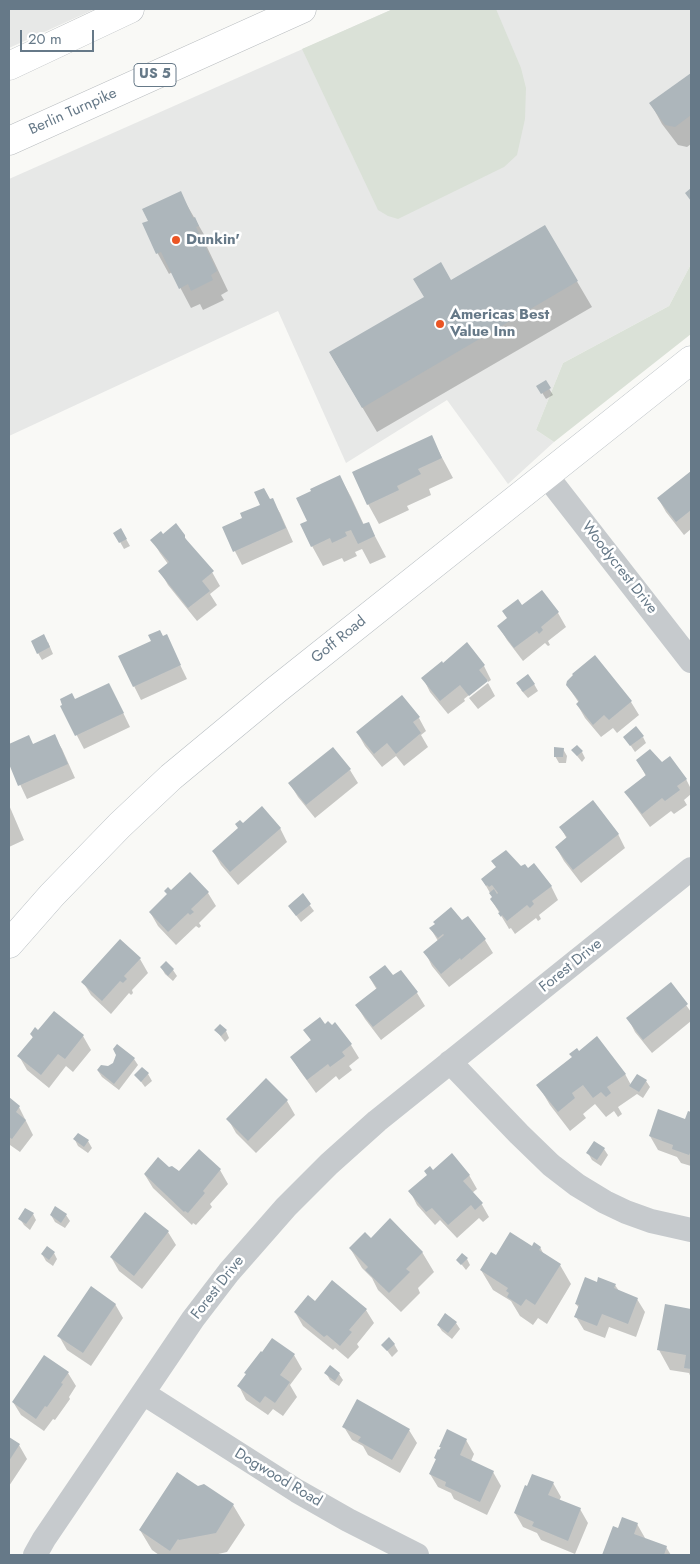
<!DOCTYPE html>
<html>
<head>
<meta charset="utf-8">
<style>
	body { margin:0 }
	#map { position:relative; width:700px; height:1564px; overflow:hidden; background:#f9f9f6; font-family:Jost,sans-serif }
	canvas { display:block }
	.frame { position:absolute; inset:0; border:10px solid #667988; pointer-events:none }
	.scale { position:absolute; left:20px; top:30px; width:74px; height:22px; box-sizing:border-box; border:2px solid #667988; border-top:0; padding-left:6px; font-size:15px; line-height:18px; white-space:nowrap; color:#667988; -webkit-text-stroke:4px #fff; paint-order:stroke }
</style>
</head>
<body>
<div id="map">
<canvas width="700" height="1564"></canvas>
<div class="frame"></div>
<div class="scale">20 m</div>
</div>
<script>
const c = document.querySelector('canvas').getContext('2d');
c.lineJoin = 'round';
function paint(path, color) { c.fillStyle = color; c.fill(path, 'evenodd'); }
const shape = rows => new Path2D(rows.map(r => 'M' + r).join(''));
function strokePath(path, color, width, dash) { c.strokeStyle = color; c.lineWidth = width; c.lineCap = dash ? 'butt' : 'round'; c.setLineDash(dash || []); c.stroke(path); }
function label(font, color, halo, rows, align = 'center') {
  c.font = font + ' Jost,sans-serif'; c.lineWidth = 5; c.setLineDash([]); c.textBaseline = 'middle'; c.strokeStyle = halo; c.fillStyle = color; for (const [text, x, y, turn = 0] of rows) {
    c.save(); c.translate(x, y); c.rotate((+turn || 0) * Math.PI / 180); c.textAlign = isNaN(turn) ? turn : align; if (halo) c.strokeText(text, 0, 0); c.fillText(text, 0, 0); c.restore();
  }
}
paint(shape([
	[9,9,95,9,9,48],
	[393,9,691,9,691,264,669,306,563,363,536,430,554,442,508,484,447,400,346,463,278,311,9,436,9,179]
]), '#e7e8e7');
paint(shape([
	[393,9,496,9,521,68,526,88,525,119,517,155,504,167,398,219,388,216,378,210,302,49],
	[691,264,691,334,554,442,536,430,563,363,669,306]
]), '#dae1d7');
paint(shape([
	[691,74,691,144,687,147,678,145,662,124,651,104],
	[180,193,206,238,209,246,207,247,228,291,221,295,224,300,203,310,200,304,191,308,172,272,169,274,158,254,144,224,149,222],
	[545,227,592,307,377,432,330,353],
	[545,382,553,395,546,399,538,386],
	[431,437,453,478,429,489,431,495,407,506,409,510,379,524,368,504],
	[691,472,691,529,684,535,666,512,658,498],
	[340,477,351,497,364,525,368,523,386,557,370,564,362,549,355,552,357,556,344,562,342,558,323,566,312,546,309,522],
	[272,500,280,513,293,542,242,565,223,528,244,518],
	[121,530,130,546,124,549,115,533],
	[163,536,184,536,191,548,212,572,220,586,210,594,217,605,197,621,168,585,160,571,168,564,160,553,152,540],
	[542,592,558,613,566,627,548,641,550,645,548,646,545,643,523,661,507,640,499,627],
	[166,636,187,679,141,700,134,686,153,642],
	[48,642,53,654,42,660,38,653],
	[595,657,631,702,639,715,617,733,613,728,601,737,585,718,577,704,579,703,567,685],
	[443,665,484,666,491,680,488,682,488,680,464,699,465,701,448,714,430,692,423,678],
	[488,683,495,696,478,709,469,698],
	[534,684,538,691,528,698,521,690],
	[402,697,419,718,426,731,421,735,428,747,404,766,396,756,382,767,365,746,357,732],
	[116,698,130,727,84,749,62,707],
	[54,736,62,749,75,778,27,799,9,761,9,745,28,737,33,745],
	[643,737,646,743,635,752,629,743],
	[563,749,567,756,566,763,559,763,555,756],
	[573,751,582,752,585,758,582,762],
	[638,761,657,761,686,779,691,789,691,794,684,800,687,805,674,814,671,811,650,827,634,805,626,792,646,776],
	[350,770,358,783,315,818,298,797,290,784],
	[9,805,24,840,9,847],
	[243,825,280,828,287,842,238,885,221,865,213,851],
	[561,828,618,834,625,848,581,883,564,861,556,847,567,839],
	[521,868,527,870,551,886,558,900,539,915,541,919,538,921,536,918,515,934,511,928,509,929,508,927,491,899,493,898,482,879],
	[171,892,208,893,216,906,199,923,201,926,199,928,196,926,176,945,158,926,150,912],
	[302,895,314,911,301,922,289,906],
	[462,922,485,940,493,953,449,987,432,966,425,952,438,941,431,929],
	[140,959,148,973,132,990,133,993,131,995,129,993,111,1014,91,995,83,982],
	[166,963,173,970,177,976,173,981,165,974,161,967],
	[370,978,417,993,425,1006,381,1040,365,1019,357,1006,377,990],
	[671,984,691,1012,691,1021,652,1053,635,1032,628,1018],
	[54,1012,83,1036,91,1050,73,1072,66,1066,49,1088,27,1070,19,1056,33,1038,31,1034,38,1032],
	[325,1025,351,1045,359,1058,349,1066,352,1070,339,1080,336,1076,316,1093,300,1071,292,1058,312,1042,305,1030],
	[216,1030,226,1031,229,1038,225,1042],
	[579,1052,625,1074,631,1085,646,1081,650,1087,643,1098,637,1094,618,1107,622,1114,618,1117,614,1111,606,1117,595,1104,583,1114,586,1118,570,1131,550,1105,538,1085],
	[134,1059,138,1065,119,1090,102,1077,98,1071],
	[148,1074,152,1081,145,1087,136,1075],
	[266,1080,287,1101,295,1115,256,1153,236,1133,228,1119],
	[9,1099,19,1107,33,1135,20,1152,10,1145,9,1147],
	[689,1112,691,1113,691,1166,681,1163,677,1157,658,1150,650,1136,686,1120],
	[75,1140,88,1141,92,1148,88,1153,78,1146],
	[604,1149,608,1155,601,1166,592,1160,588,1153],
	[199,1151,220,1170,228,1184,210,1204,212,1207,196,1225,193,1223,192,1225,153,1188,145,1175,168,1168,179,1173],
	[433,1172,469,1175,477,1189,472,1193,481,1203,489,1217,483,1222,479,1218,457,1238,440,1220,435,1225,417,1205,410,1191],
	[33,1214,36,1220,30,1230,24,1225,20,1219],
	[51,1215,66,1215,70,1221,65,1228,55,1222],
	[168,1232,176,1245,142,1289,119,1271,111,1257],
	[371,1239,422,1252,434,1272,418,1288,420,1293,401,1312,378,1290,372,1278,362,1268,350,1248],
	[540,1247,544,1255,560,1265,571,1284,547,1324,538,1318,533,1325,520,1316,511,1301,493,1290,481,1270,496,1257,532,1248],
	[54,1253,57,1259,53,1266,46,1261,42,1254],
	[467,1259,470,1265,466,1270,458,1260],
	[598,1283,615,1285,619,1291,637,1299,645,1312,636,1337,609,1327,605,1338,584,1330,576,1317,579,1308,576,1304],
	[315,1302,366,1310,374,1323,357,1344,359,1347,348,1359,335,1348,333,1350,303,1326,295,1312],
	[115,1304,123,1318,91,1366,67,1350,59,1336],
	[666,1306,691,1310,691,1378,689,1373,670,1370,659,1350],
	[456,1323,460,1329,452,1339,442,1331,438,1325],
	[273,1340,294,1355,302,1369,290,1385,297,1397,283,1416,273,1409,268,1415,246,1400,239,1386],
	[394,1344,398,1351,392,1357,383,1345],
	[68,1373,76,1386,69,1397,70,1399,55,1420,53,1419,44,1431,21,1415,13,1402],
	[326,1373,339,1374,343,1380,339,1386,330,1380],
	[344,1427,409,1430,417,1443,400,1473,368,1455,363,1446,352,1440],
	[9,1438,19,1445,27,1459,9,1486],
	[466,1440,474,1454,471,1461,493,1472,501,1486,487,1515,454,1499,451,1493,438,1487,430,1474,437,1461,435,1458,441,1449,440,1446],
	[553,1483,561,1497,559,1501,580,1509,588,1523,575,1554,541,1540,537,1533,523,1527,515,1513],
	[233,1505,245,1525,227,1552,214,1555,159,1555,152,1550,140,1530],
	[637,1524,645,1538,644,1539,666,1547,671,1555,604,1555,619,1530]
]), '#0003');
paint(shape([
	[691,73,691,115,675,127,665,125,649,103],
	[691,188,691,201,685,193],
	[181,191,193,218,195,217,199,226,196,227,217,271,211,275,213,280,191,291,188,284,179,289,161,252,156,254,142,223,148,221,142,209],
	[545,225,578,281,362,408,329,352,424,297,413,279,441,262,451,280],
	[546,380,551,388,541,394,536,386],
	[432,435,442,458,418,469,421,474,397,486,399,490,367,505,352,472],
	[691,471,691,510,676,522,657,498],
	[340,475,363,524,369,522,375,536,358,544,351,530,345,532,347,536,332,543,330,538,311,547,300,524,307,521,296,498,311,491,310,489],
	[264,488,270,499,273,498,286,528,233,552,222,527,242,518,240,513,260,505,254,492],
	[176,523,185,535,185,538,214,571,202,581,210,591,188,608,158,571,169,562,150,540,161,531,163,534],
	[121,528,127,539,119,543,113,533],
	[542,590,559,612,541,627,543,630,539,634,537,631,514,648,497,626,507,618,502,611,518,599,522,605],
	[160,630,163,636,167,634,181,665,133,687,118,656,151,641,148,635],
	[44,634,50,647,37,654,31,641],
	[467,642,485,665,479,670,488,681,469,696,460,685,440,701,421,678,442,661,443,663],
	[595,655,632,701,609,720,604,715,593,725,576,704,579,701,566,685,567,681,573,675,572,674],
	[528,674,535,684,523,692,516,683],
	[109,683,124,713,75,736,60,706,62,705,60,699,72,693,75,699],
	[402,695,420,717,413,722,421,733,396,754,387,743,374,754,356,732],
	[636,726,644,736,630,746,623,737],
	[55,734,68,764,18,786,9,764,9,744,29,735,33,744],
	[577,745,583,751,577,756,571,750],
	[333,747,351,769,306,805,288,783],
	[554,747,564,748,563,757,554,757],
	[650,749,662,762,670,756,687,779,677,786,680,790,665,801,662,798,642,814,624,792,646,775,636,760],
	[593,800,619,834,573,870,555,847,567,837,559,827],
	[262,806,281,828,230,872,212,851,238,828,235,824,240,820,243,823],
	[506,850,521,866,525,864,528,868,534,863,552,886,532,901,534,904,530,908,527,905,507,921,502,915,501,917,498,913,500,912,490,899,492,897,489,893,494,889,497,894,498,893,492,885,489,887,487,885,486,886,481,879,496,867,491,861],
	[190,872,209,892,191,909,194,912,190,915,188,913,168,932,149,912,167,894,164,891,168,887,171,890],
	[303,893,311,904,296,916,288,906],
	[451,907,462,920,468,916,486,939,461,960,460,958,441,974,423,952,444,935,443,934,438,938,429,928,435,924,433,922],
	[120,939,141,958,124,976,127,979,123,983,120,981,102,1001,81,982],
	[166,961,174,969,168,976,160,967],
	[385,965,393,975,401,970,418,992,373,1027,355,1005,377,988,369,977],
	[671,982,688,1004,643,1040,626,1018],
	[54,1011,84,1035,65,1059,58,1054,41,1075,17,1056,33,1037,30,1034,35,1027,38,1030],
	[320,1017,325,1024,328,1021,332,1025,335,1022,352,1044,342,1052,345,1056,330,1067,328,1064,307,1080,290,1057,311,1040,303,1030],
	[220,1024,227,1030,221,1036,214,1030],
	[597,1036,626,1074,607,1087,611,1093,606,1097,601,1092,593,1098,583,1085,572,1093,575,1098,558,1112,536,1085,572,1057,569,1054,577,1048,579,1051],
	[117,1044,135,1058,114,1084,97,1070,101,1065,108,1066,113,1063,116,1055,113,1049],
	[142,1067,149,1073,141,1082,134,1075],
	[637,1074,647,1080,639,1092,629,1086],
	[266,1078,288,1100,248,1141,226,1119],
	[9,1097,20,1106,16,1112,26,1120,12,1139,9,1137],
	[658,1109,685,1119,688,1111,691,1112,691,1151,689,1155,672,1149,673,1145,649,1136],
	[78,1133,89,1140,84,1147,73,1139],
	[594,1141,605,1148,597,1160,586,1153],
	[199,1149,221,1169,203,1191,205,1193,188,1213,185,1211,184,1212,144,1174,158,1157,169,1167,172,1166,179,1171],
	[452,1153,470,1175,463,1181,483,1203,475,1210,471,1205,448,1225,432,1208,426,1212,408,1191,427,1175,424,1171,430,1166,433,1170],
	[55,1206,67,1214,61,1223,50,1215],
	[25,1208,34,1213,26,1224,18,1219],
	[145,1212,169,1231,134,1276,110,1257],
	[390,1218,423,1252,406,1269,410,1272,389,1293,365,1270,368,1267,349,1248,365,1232,371,1238],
	[510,1232,532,1246,534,1242,541,1247,539,1250,561,1264,535,1305,526,1299,521,1306,507,1297,509,1293,506,1291,508,1288,480,1270,491,1252,496,1255],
	[47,1246,55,1252,49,1260,41,1254],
	[462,1253,468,1258,461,1265,456,1260],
	[585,1277,597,1282,598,1277,616,1284,614,1288,638,1298,628,1324,602,1314,597,1326,574,1317,579,1305,575,1304],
	[332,1280,367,1309,349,1330,352,1332,340,1346,327,1335,324,1337,294,1312,308,1295,315,1301],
	[91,1286,116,1304,83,1353,57,1336],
	[665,1304,691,1309,691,1369,684,1368,686,1355,657,1350],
	[445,1313,457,1322,448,1333,437,1325],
	[389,1337,395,1344,387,1351,381,1345],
	[272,1338,295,1354,280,1375,290,1382,275,1403,265,1396,260,1403,237,1386,246,1374,244,1373,261,1351,262,1352],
	[44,1355,69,1372,61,1383,63,1384,47,1407,45,1406,36,1419,12,1402],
	[330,1365,340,1373,335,1381,324,1373],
	[357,1399,410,1429,392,1460,358,1441,361,1437,342,1427],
	[447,1429,467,1439,460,1455,494,1471,480,1502,445,1486,446,1482,429,1474,436,1459,434,1458,438,1449,439,1450,441,1447,439,1447],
	[9,1437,20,1444,9,1461],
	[177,1472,198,1486,204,1484,234,1504,216,1533,179,1540,178,1539,170,1551,139,1530],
	[532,1474,554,1482,548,1495,581,1508,568,1541,532,1526,534,1522,514,1513,525,1485,527,1486],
	[622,1517,638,1523,634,1534,667,1546,664,1555,602,1555,613,1526,618,1528]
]), '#adb6bb');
const secondary = shape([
	[9,944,52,895,120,825,171,777,276,690,691,360]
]);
const highway = shape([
	[9,66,130,9],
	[9,141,302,9]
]);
strokePath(secondary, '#b8bec2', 29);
strokePath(highway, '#b8bcbf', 29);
strokePath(shape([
	[546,475,691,661],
	[450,1062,519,1134,551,1165,577,1185,605,1202,626,1212,651,1221,691,1230],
	[143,1393,297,1491,348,1520,417,1555],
	[35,1555,44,1539,193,1319,229,1272,286,1207,329,1164,377,1121,691,869]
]), '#c6cacd', 24);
strokePath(secondary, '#fff', 28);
strokePath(highway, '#fff', 28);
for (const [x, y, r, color] of [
	[176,240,5,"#eb5524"],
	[440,324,5,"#eb5524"]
]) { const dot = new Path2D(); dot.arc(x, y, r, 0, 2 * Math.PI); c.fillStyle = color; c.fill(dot); strokePath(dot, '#fff', 2); }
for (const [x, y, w] of [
	[155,75,42]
]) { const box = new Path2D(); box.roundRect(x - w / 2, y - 11.5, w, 23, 4); c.fillStyle = '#fff'; c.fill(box); strokePath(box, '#667988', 1); }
label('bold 14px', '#667988', null, [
	["US 5",155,75]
]);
label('15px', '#667988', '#fff', [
	["Berlin Turnpike",73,112,-24],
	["Woodycrest Drive",619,568,52],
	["Goff Road",339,640,-39],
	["Forest Drive",571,966,-39],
	["Forest Drive",218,1288,-52],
	["Dogwood Road",278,1478,31]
]);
label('bold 15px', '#667988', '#fff', [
	["Dunkin'",186,240],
	["Americas Best",450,315],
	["Value Inn",450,332]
], 'left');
</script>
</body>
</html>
